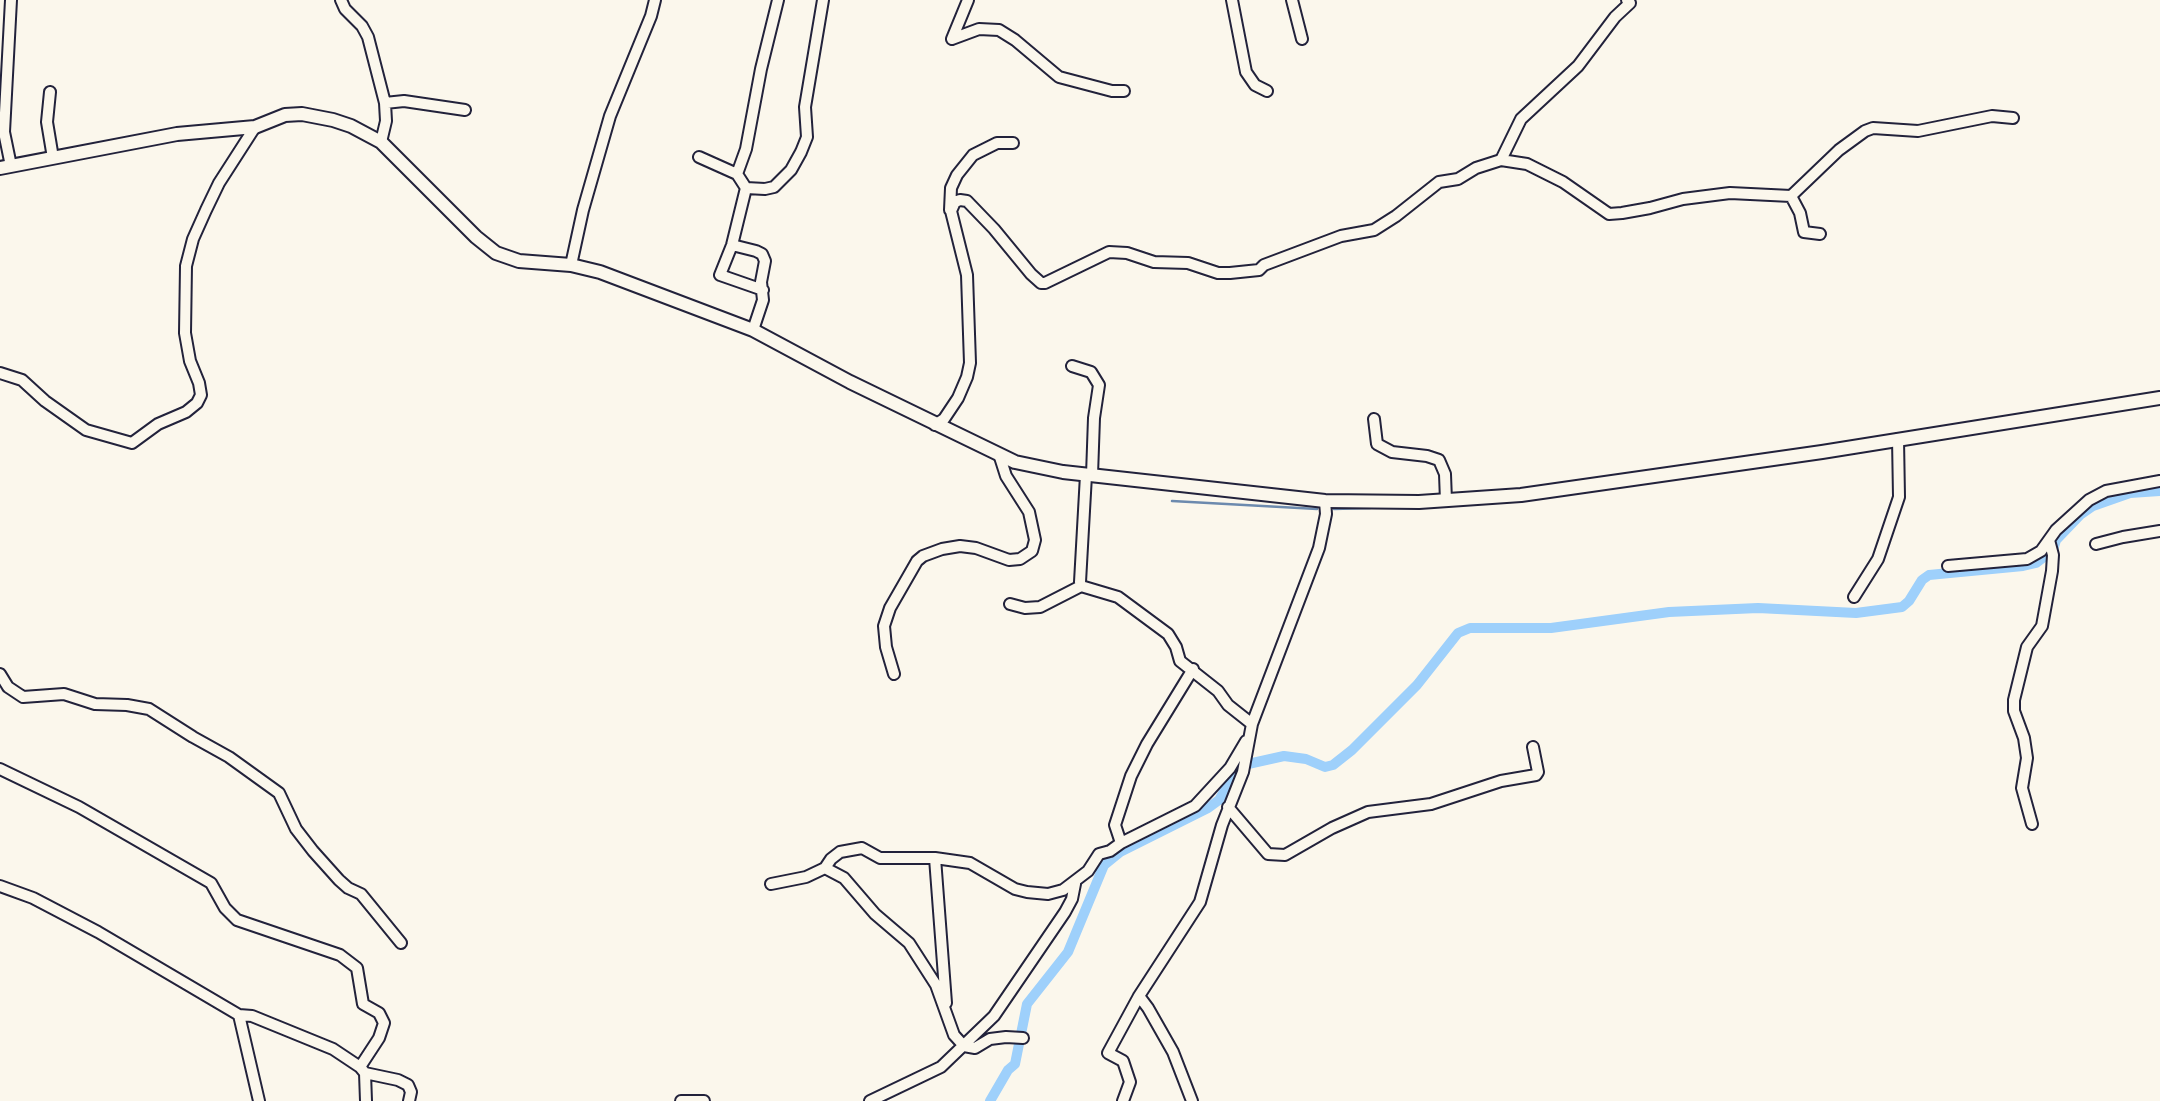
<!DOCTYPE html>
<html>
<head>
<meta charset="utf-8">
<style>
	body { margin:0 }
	canvas { display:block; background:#fbf7ec }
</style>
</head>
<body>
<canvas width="2160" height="1101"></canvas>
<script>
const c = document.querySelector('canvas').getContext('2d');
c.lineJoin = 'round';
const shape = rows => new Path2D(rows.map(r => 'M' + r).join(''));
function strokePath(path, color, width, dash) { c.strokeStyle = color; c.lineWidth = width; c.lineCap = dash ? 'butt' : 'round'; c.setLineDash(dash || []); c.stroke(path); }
strokePath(shape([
	[1172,501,1317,509],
	[1334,509,1370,508],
	[1093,869,1099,871]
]), '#6c8aae', 2.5);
strokePath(shape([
	[990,1101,1008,1070,1015,1064,1027,1004,1068,952,1104,865,1120,852,1208,808,1219,800,1239,766,1284,756,1306,759,1325,767,1333,765,1352,750,1417,685,1458,633,1470,628,1551,628,1669,612,1758,608,1856,613,1902,607,1909,601,1922,580,1929,575,2023,566,2036,563,2053,550,2056,540,2080,515,2093,506,2130,493,2160,491]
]), '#9ed0fb', 10);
const minor = shape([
	[341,0,345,9,362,26,368,37,385,103,386,121,381,142],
	[1232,0,1246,72,1255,85,1267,91],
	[1292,0,1302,39],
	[952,39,979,29,999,30,1015,40,1059,77,1112,91,1124,91],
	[952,39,968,0],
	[50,92,47,122,53,158],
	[385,103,404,101,465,110],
	[699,157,737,174,746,188,732,245,720,275,763,290],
	[1501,160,1521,119,1578,66,1615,17,1630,3,1627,0],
	[11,166,4,132,11,0],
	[737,174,746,149,761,69,778,0],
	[746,188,765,189,774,187,791,170,801,152,807,137,805,107,823,0],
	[1791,196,1800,213,1804,232,1820,234],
	[950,210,951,188,957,175,973,155,997,143,1013,143],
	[732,245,756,251,762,254,765,261,761,282,763,300,753,330],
	[571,265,583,210,610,116,651,16,655,0],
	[1072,366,1091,372,1099,385,1094,418,1092,475],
	[0,373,22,380,45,401,86,430,132,443,158,424,186,412,197,403,201,395,199,383,190,361,185,333,186,266,193,239,206,210,219,183,255,127],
	[1374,419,1377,444,1392,452,1427,456,1439,460,1445,474,1446,501],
	[935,425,944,419,958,398,967,377,970,363,967,275,951,211,955,202,960,200,967,201,994,229,1031,274,1041,283,1045,283,1109,252,1127,253,1154,262,1188,263,1218,273,1230,273,1259,270,1264,265,1341,236,1374,230,1396,216,1439,182,1458,179,1476,168,1501,160,1527,164,1563,182,1609,214,1622,213,1650,208,1683,199,1730,193,1791,196,1839,150,1865,131,1873,128,1918,131,1992,116,2013,118],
	[2096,544,2123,537,2160,531],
	[1948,566,2027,559,2041,551,2056,530,2089,500,2106,491,2160,481],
	[1081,586,1080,582,1086,475],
	[1854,597,1878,559,1899,497,1898,439],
	[1010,604,1025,608,1040,607,1081,586,1118,597,1168,634,1176,647,1180,661,1218,691,1228,705,1252,724],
	[0,674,8,687,23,697,64,694,95,704,127,705,149,709,193,737,229,757,279,793,296,829,313,851,339,880,348,888,361,894,401,943],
	[894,674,886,647,884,626,890,608,917,561,923,556,942,549,960,546,976,548,1009,560,1020,559,1032,551,1035,540,1029,512,1006,476,999,454],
	[0,769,79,807,211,883,225,908,237,920,340,955,357,968,363,1004,379,1013,384,1023,379,1038,360,1067],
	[1228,807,1268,854,1285,855,1332,828,1368,812,1431,804,1501,781,1536,775,1538,772,1533,747],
	[2032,824,2022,788,2027,758,2024,738,2014,711,2014,700,2027,647,2042,626,2052,571,2053,555,2049,540],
	[1121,843,1115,825,1131,776,1147,744,1193,669],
	[935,858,946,1003],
	[825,868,831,859,840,852,862,848,880,858,935,858,970,863,1015,889,1027,892,1048,894,1063,890,1088,871,1099,854,1110,851,1121,843,1195,806,1230,768,1246,741],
	[771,884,806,877,825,868,844,878,875,914,909,943,936,985,954,1035,964,1046,975,1048,990,1039,1006,1037,1023,1038],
	[0,886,33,898,98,932,239,1015,252,1016,333,1049,360,1067,365,1073,366,1101],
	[1139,996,1148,1008,1173,1052,1192,1101],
	[239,1015,259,1101],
	[365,1073,398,1080,408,1085,411,1092,409,1101],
	[681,1101,704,1101],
	[870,1101,941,1067,994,1016,1065,912,1072,899,1075,884],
	[1123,1101,1130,1082,1123,1061,1108,1053,1139,996,1200,902,1222,825,1243,772,1252,724,1319,548,1326,514,1325,501]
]);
const major = shape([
	[0,168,177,134,255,127,285,115,302,114,333,120,351,126,381,142,476,237,496,253,519,261,571,265,600,272,753,330,850,382,1015,462,1063,472,1325,501,1419,502,1521,495,1822,452,2160,398]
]);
strokePath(minor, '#22223b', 14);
strokePath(major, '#22223b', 16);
strokePath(minor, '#fbf7ec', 10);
strokePath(major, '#fbf7ec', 12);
</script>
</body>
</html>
